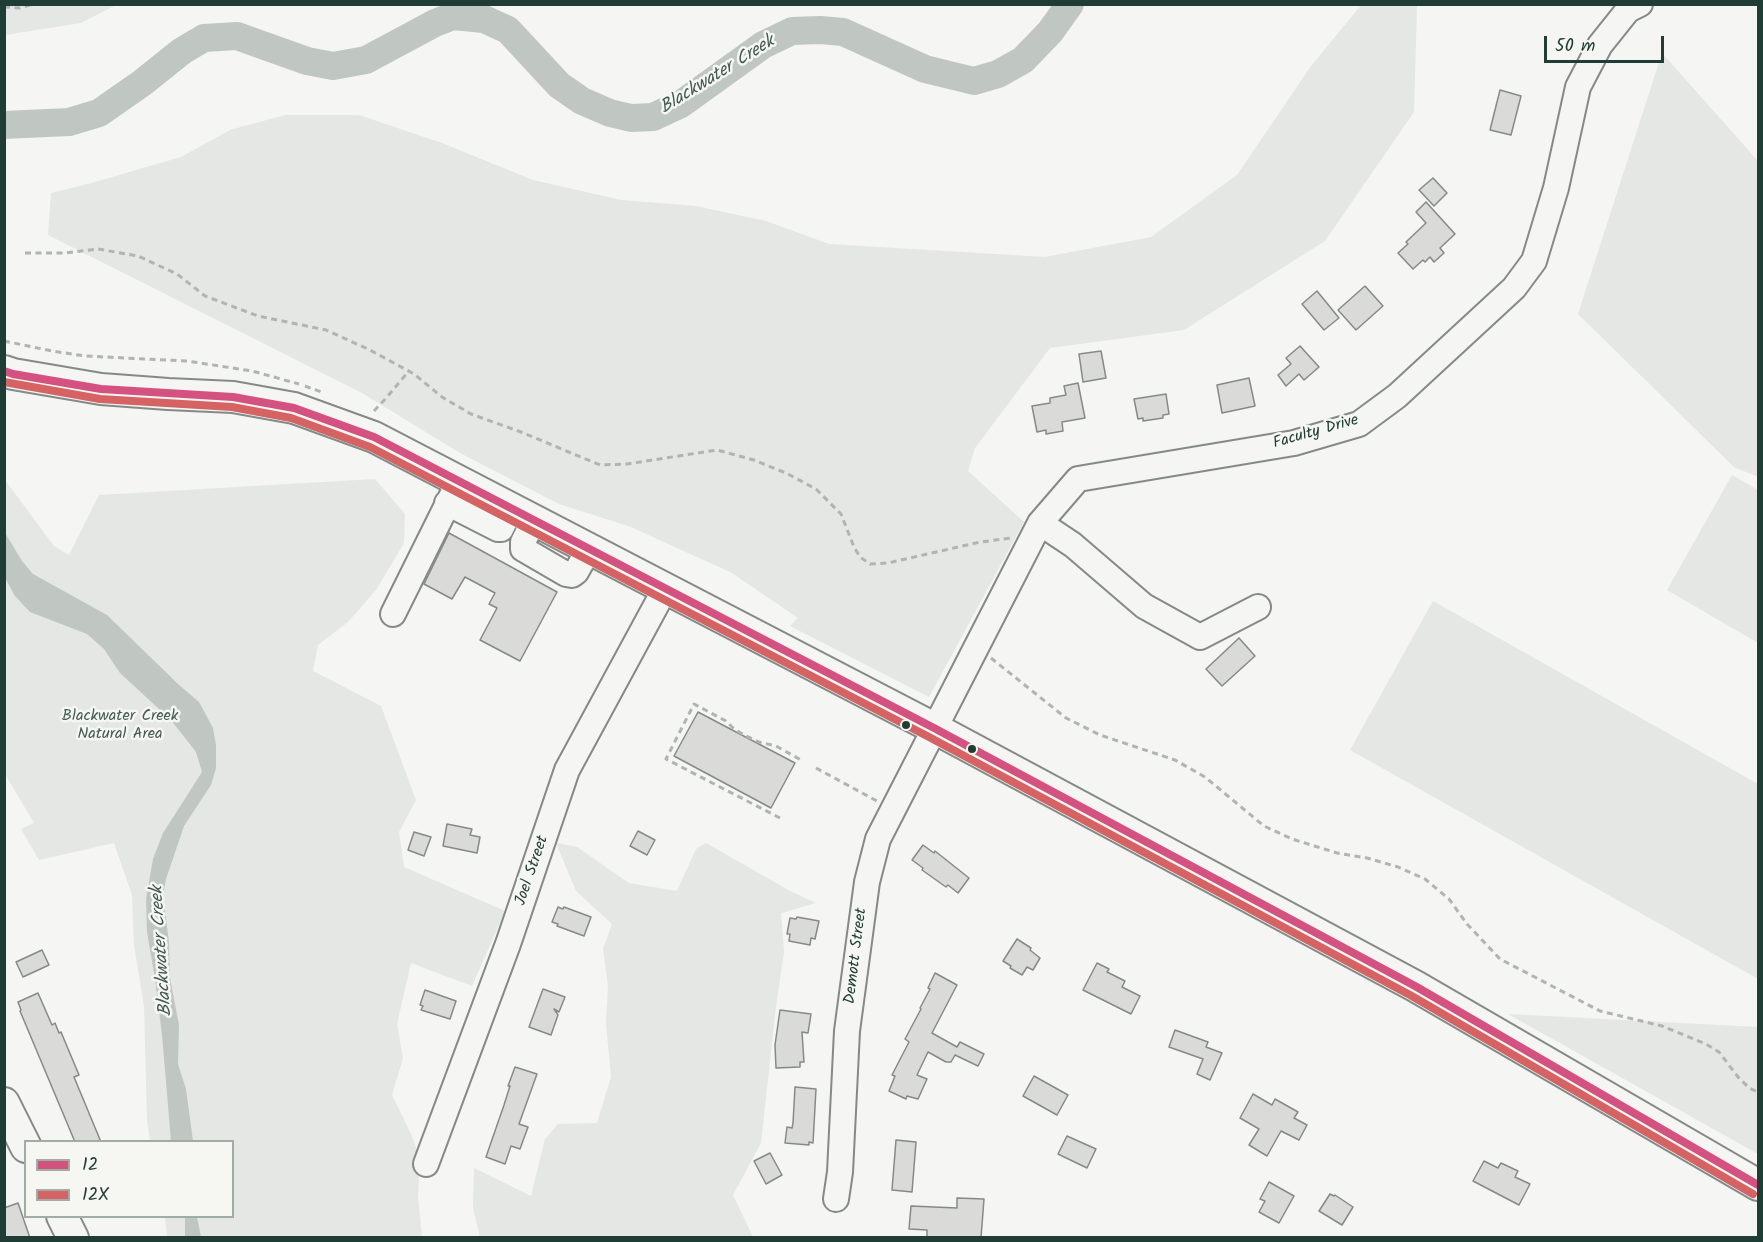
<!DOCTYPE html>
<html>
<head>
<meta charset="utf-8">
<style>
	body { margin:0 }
	#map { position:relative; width:1763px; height:1242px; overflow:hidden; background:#f5f5f3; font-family:Kalam,sans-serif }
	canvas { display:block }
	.frame { position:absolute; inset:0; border:6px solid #1f3d34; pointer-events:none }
	.legend { position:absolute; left:24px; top:1140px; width:210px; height:78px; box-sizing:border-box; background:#f6f6f2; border:2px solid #a0aca6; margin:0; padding:8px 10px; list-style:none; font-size:18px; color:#1f3d34 }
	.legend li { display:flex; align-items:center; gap:12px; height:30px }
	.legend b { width:30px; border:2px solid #a0aca6 }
	.scale { position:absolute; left:1544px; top:36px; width:120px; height:27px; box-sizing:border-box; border:3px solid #1f3d34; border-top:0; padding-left:8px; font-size:18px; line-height:21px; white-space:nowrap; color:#1f3d34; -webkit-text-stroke:4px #f6f6f2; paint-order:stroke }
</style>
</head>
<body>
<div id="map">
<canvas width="1763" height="1242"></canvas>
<div class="frame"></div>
<ul class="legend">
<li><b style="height:8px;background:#d45280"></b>12</li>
<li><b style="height:8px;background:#d56363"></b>12X</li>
</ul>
<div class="scale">50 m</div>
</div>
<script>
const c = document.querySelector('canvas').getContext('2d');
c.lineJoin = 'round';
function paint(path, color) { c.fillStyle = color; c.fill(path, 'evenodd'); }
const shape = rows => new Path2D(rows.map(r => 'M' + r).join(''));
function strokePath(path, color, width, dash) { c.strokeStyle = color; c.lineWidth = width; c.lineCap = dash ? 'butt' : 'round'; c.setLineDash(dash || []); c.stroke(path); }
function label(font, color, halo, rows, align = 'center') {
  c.font = font + ' Kalam,sans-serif'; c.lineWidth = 5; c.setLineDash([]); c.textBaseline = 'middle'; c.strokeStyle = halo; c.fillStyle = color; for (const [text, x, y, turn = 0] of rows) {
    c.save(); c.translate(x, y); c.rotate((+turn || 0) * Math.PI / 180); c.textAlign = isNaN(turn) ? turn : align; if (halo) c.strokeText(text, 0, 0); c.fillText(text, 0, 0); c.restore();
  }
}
paint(shape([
	[5,4,116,4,116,5,81,23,5,35]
]), '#e5e7e4');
paint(shape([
	[1362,4,1417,5,1414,112,1325,241,1184,330,1050,348,975,448,968,471,1024,522,929,697,790,626,798,618,732,573,631,527,559,504,460,453,362,393,48,235,51,193,88,184,181,157,230,130,285,115,359,115,442,143,533,180,621,200,696,206,766,221,829,244,1045,257,1151,237,1237,175,1311,66],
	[1662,53,1758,161,1758,477,1734,467,1578,314],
	[1732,475,1758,490,1758,643,1667,590],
	[375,479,405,514,404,543,376,590,348,622,318,645,313,671,381,706,416,800,399,832,404,867,505,911,472,986,411,963,397,1024,403,1058,392,1095,411,1134,420,1159,418,1197,422,1237,167,1237,165,1217,232,1216,232,1142,150,1141,147,1119,144,1006,134,945,132,895,114,843,39,860,21,829,34,823,5,774,5,480,54,546,69,555,99,495],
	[1433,601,1758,784,1758,979,1350,750],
	[556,843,577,847,629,883,677,891,696,849,706,843,790,891,816,903,781,913,784,952,776,1006,761,1143,733,1195,753,1237,480,1237,473,1208,474,1168,531,1196,545,1139,558,1124,597,1123,611,1077,606,1023,608,986,603,949,612,924,576,891],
	[1508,1014,1758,1027,1758,1154]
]), '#e4e7e3');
paint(shape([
	[4,531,22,561,33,574,107,615,178,684,199,702,213,728,216,745,216,768,211,785,184,826,166,879,163,895,169,942,170,978,179,1025,178,1064,186,1089,193,1141,171,1141,162,1035,155,979,147,932,146,899,153,859,163,833,202,772,196,752,171,720,120,673,104,649,87,634,30,612,15,596,5,578],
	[185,1217,197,1217,201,1237,185,1237]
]), '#c0c7c3');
strokePath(shape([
	[4,125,69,122,99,113,142,83,182,51,204,38,237,36,307,61,333,66,366,60,435,23,453,16,484,19,508,30,559,85,582,101,610,113,631,118,653,117,681,104,763,45,792,31,820,30,843,32,925,69,974,81,998,74,1023,60,1050,32,1070,4]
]), '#c0c7c3', 28);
const building = shape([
	[1500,90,1521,96,1511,135,1490,130,1500,90],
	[1433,178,1447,193,1434,206,1419,190,1433,178],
	[1426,202,1455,234,1440,248,1444,253,1434,262,1430,257,1425,262,1423,260,1413,269,1398,253,1408,244,1406,242,1426,223,1416,212,1426,202],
	[1365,286,1383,306,1356,330,1338,310,1365,286],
	[1317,291,1339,318,1324,330,1302,304,1317,291],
	[1300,346,1319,367,1304,380,1299,374,1286,386,1278,375,1291,364,1286,358,1300,346],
	[1101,351,1106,378,1083,382,1079,354,1101,351],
	[1249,378,1255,406,1222,413,1217,385,1249,378],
	[1078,383,1085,418,1062,422,1063,431,1046,434,1046,430,1037,432,1032,406,1050,403,1050,398,1066,395,1064,386,1078,383],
	[1166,394,1169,414,1163,415,1163,418,1143,421,1143,418,1138,419,1134,399,1166,394],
	[449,533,557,592,520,661,480,640,497,608,489,604,495,593,465,577,452,599,424,584,449,533],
	[1239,638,1255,656,1222,686,1206,669,1239,638],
	[698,712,795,763,771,808,674,756,698,712],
	[447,824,472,829,470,835,480,837,477,853,443,846,447,824],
	[638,831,655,840,647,855,630,846,638,831],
	[414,832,431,837,424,856,408,850,414,832],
	[923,845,934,853,935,851,969,878,958,893,948,885,946,887,922,870,923,868,912,860,923,845],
	[558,907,563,909,564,907,591,917,584,936,557,926,558,924,552,922,558,907],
	[797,917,819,921,815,939,811,938,810,945,789,941,790,934,787,934,790,918,796,919,797,917],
	[1017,939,1031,948,1030,950,1040,958,1033,970,1027,967,1022,975,1010,968,1011,966,1003,961,1017,939],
	[42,950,49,965,23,977,16,962,42,950],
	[1097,963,1109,969,1107,972,1125,981,1122,987,1140,996,1131,1014,1083,990,1097,963],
	[935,973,957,985,932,1033,957,1047,960,1042,984,1054,978,1066,955,1055,951,1062,946,1062,928,1052,917,1075,927,1079,918,1099,907,1096,906,1099,889,1091,895,1076,892,1075,909,1042,905,1039,921,1009,920,1008,930,989,928,988,935,973],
	[543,989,565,997,559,1012,554,1009,558,1015,551,1035,529,1027,543,989],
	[425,990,456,1001,450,1019,421,1010,423,1006,420,1005,425,990],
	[38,993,52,1025,55,1023,59,1033,61,1032,79,1075,74,1077,101,1142,75,1142,20,1011,21,1010,18,1002,38,993],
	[780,1010,811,1014,808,1033,802,1032,804,1062,800,1062,800,1067,776,1068,775,1045,780,1010],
	[1175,1030,1208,1042,1206,1047,1222,1053,1210,1080,1197,1074,1203,1059,1169,1047,1175,1030],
	[515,1067,537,1074,519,1124,528,1127,520,1149,511,1146,505,1164,486,1157,504,1105,510,1086,508,1086,515,1067],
	[1034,1076,1068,1095,1057,1115,1023,1096,1034,1076],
	[795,1087,816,1089,813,1143,809,1142,809,1145,785,1143,787,1127,792,1128,793,1123,795,1087],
	[1253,1094,1272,1105,1275,1099,1298,1112,1294,1118,1307,1125,1299,1140,1281,1131,1267,1156,1249,1145,1259,1129,1240,1118,1253,1094],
	[1067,1136,1096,1149,1087,1168,1058,1154,1067,1136],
	[896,1140,916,1142,912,1192,892,1190,896,1140],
	[770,1153,782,1175,766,1184,754,1161,770,1153],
	[1484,1161,1498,1168,1501,1163,1518,1171,1515,1177,1530,1184,1519,1205,1473,1181,1484,1161],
	[1269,1182,1294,1196,1279,1223,1259,1212,1265,1201,1260,1199,1269,1182],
	[1330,1194,1334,1196,1335,1195,1353,1207,1342,1225,1319,1211,1330,1194],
	[957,1198,984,1199,981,1238,927,1238,927,1230,909,1229,911,1206,957,1208,957,1198],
	[18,1203,30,1238,4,1238,4,1208,18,1203]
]);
paint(building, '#dadbd9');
strokePath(building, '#858a88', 1.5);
const minor = shape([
	[447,503,498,529,501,529,511,508],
	[534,520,523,542,523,549,566,574,572,575,576,572,589,549],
	[1040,523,1073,545,1144,606,1200,637,1258,607],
	[393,614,459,481],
	[426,1164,508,944,567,770,665,589],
	[836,1199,840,1172,847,1031,867,882,878,839,1040,523,1078,479,1294,443,1359,424,1397,396,1514,288,1534,261,1556,188,1578,87,1600,45,1628,10,1640,4]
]);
const major = shape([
	[4,371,13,374,101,389,168,394,233,397,294,408,374,437,934,728,1415,986,1758,1185],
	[4,1103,26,1147],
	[62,1216,73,1238]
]);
strokePath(minor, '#858a88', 28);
strokePath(major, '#858a88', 34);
strokePath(shape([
	[4,7,20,8,33,4],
	[25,253,64,253,98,249,138,256,177,274,205,296,258,316,326,330,370,350,414,374,442,397,471,414,521,432,600,465,627,464,717,450,754,460,786,473,816,489,841,514,854,547,860,557,870,564,888,563,980,542,1012,538],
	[4,341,52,351,85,356,187,361,252,371,299,384],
	[305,386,324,393],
	[374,411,387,397,408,372],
	[991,658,1066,718,1100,735,1175,760,1205,777,1264,826,1292,839,1337,853,1367,858,1398,867,1425,879,1449,899,1467,924,1500,959,1600,1011,1662,1026,1706,1044,1719,1052,1738,1077,1749,1088,1758,1092],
	[816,768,877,801],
	[780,818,666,759,694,704,726,721,734,729,746,736,759,742,776,746,801,760]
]), '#b0b4b2', 3, [6, 4.5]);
strokePath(minor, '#f5f5f3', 24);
strokePath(major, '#f5f5f3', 30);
strokePath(shape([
	[4,371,13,374,101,389,233,397,294,408,374,437,934,728,1415,986,1758,1185]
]), '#d45280', 8);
strokePath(shape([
	[4,382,100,399,232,407,291,418,370,447,929,737,1410,995,1753,1194]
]), '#d56363', 8);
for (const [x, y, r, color] of [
	[906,725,5,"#1f3d34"],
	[972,749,5,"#1f3d34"]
]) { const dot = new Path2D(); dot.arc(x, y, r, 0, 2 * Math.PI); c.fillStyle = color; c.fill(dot); strokePath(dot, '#f6f6f2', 2); }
label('16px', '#1f3d34', '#f6f6f2', [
	["Faculty Drive",1316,433,-16],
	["Joel Street",533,871,-71],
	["Demott Street",857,956,-83]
]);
label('16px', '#445d54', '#f6f6f2', [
	["Blackwater Creek",120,717],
	["Natural Area",120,735]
]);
label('italic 18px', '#425a52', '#f6f6f2', [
	["Blackwater Creek",718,76,-32],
	["Blackwater Creek",163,951,-94]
]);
</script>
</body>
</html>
